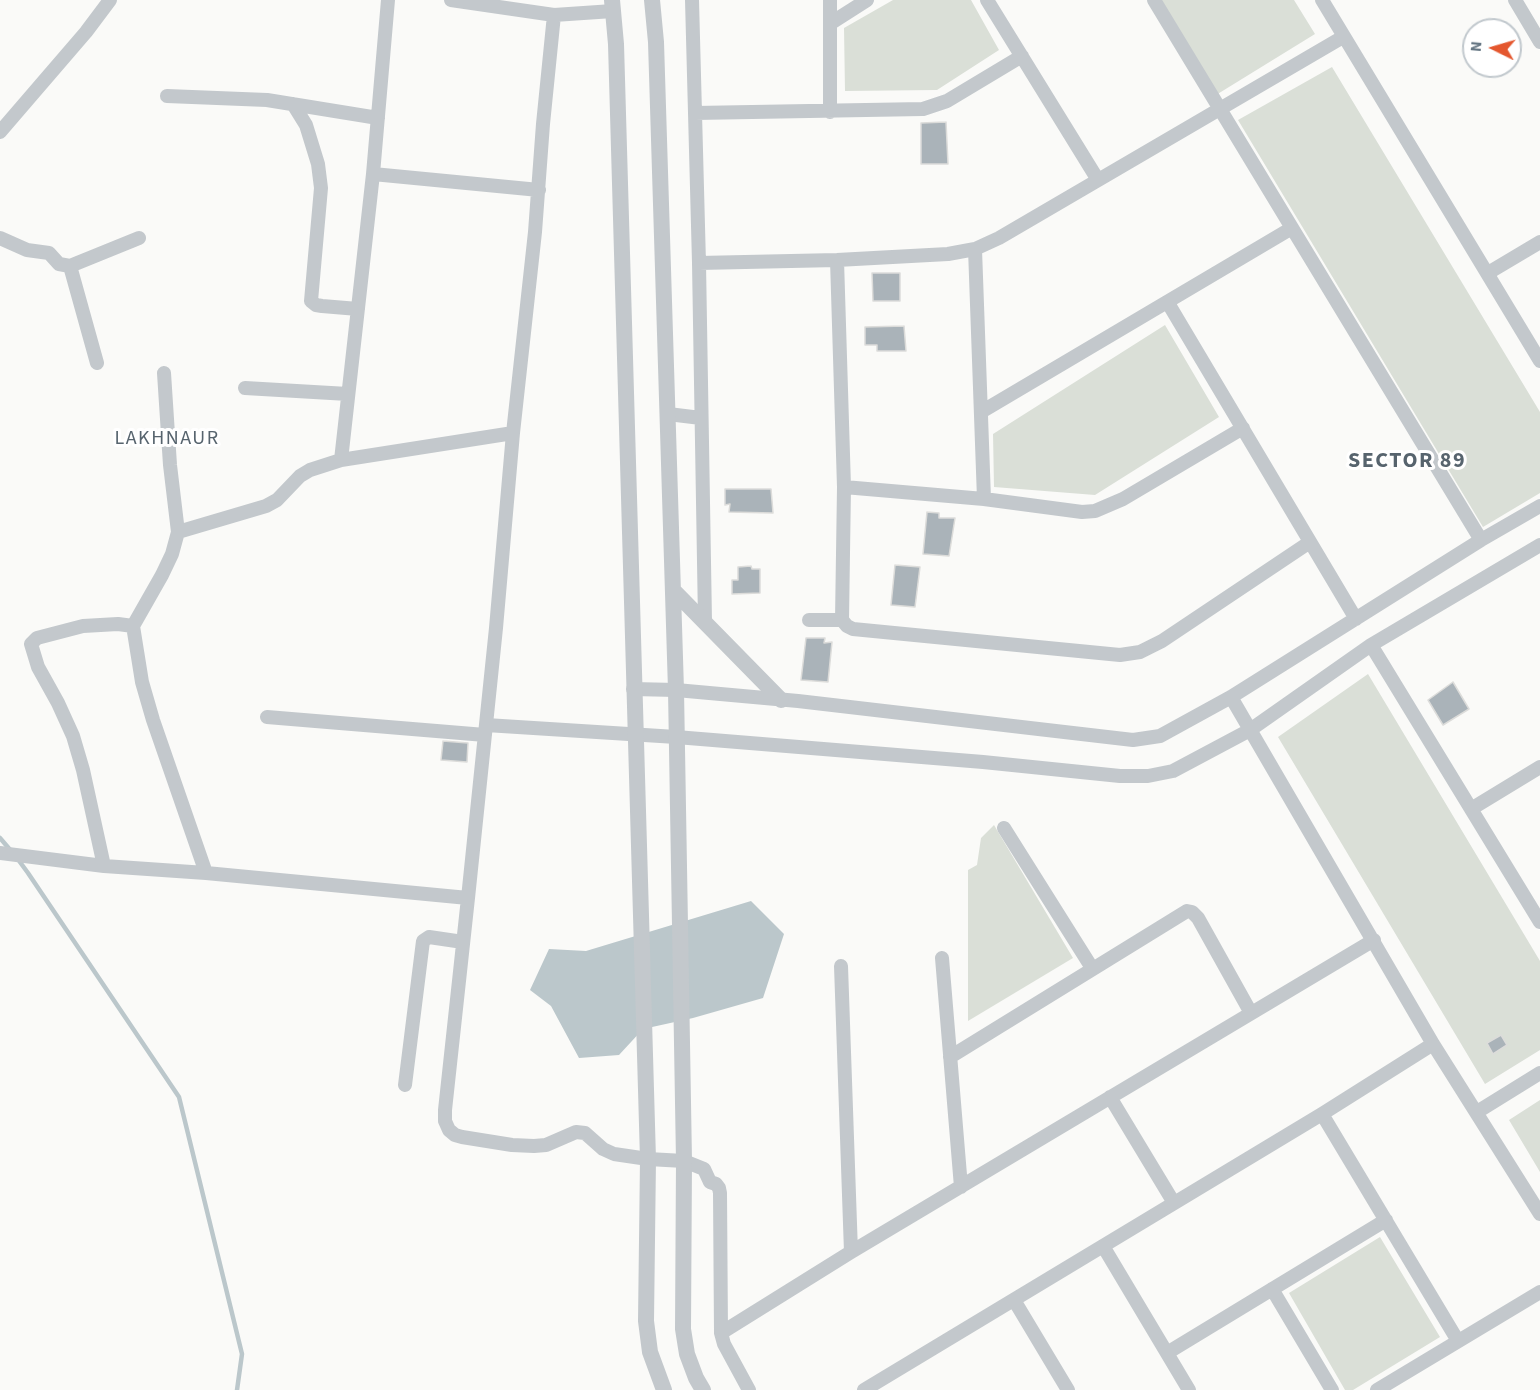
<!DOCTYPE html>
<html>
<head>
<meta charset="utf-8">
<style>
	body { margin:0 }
	#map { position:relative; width:1540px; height:1390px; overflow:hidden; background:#fafaf8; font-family:"Source Sans 3",sans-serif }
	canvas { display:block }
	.north { position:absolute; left:1462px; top:18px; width:60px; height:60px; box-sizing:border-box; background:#fff; border:2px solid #c1c8cd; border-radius:50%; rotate:275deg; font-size:16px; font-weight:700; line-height:24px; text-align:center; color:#657683 }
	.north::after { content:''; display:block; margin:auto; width:21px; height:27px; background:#e4572e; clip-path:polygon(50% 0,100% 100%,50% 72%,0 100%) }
</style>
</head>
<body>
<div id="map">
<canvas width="1540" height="1390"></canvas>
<div class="north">N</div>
</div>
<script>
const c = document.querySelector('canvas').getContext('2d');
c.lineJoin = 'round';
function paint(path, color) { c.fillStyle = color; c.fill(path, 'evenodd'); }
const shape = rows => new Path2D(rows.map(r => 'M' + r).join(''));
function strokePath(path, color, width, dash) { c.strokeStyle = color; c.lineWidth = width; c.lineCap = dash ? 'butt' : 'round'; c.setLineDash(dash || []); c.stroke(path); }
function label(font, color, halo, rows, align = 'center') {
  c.font = font + ' "Source Sans 3",sans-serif'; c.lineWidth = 6; c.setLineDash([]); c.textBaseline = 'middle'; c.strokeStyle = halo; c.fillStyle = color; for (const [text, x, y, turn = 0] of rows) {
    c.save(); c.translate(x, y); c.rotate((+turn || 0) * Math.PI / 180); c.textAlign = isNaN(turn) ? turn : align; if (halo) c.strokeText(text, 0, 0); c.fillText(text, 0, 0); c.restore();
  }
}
paint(shape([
	[893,0,971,0,999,50,937,90,845,91,844,28],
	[1159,0,1294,0,1315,34,1216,95],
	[1332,67,1540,412,1540,493,1483,527,1238,120],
	[1165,325,1219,417,1095,495,994,487,993,434],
	[1368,674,1540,961,1540,1050,1485,1084,1278,737],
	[994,825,1073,958,968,1021,968,870,977,865,981,838],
	[1540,1100,1540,1172,1509,1120],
	[1380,1237,1440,1337,1353,1390,1345,1390,1289,1293]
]), '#dadfd7');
paint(shape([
	[751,901,784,934,763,998,693,1018,643,1029,619,1055,579,1058,551,1006,530,990,549,949,586,951]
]), '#bbc7cb');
strokePath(shape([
	[0,838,12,852],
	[17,858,28,873,179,1097,242,1354,237,1390]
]), '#bbc7cb', 4.5);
const building = shape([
	[946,122,948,164,921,164,921,123,946,122],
	[872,273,900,273,900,301,873,301,872,273],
	[904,326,906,351,877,351,877,345,865,345,865,327,904,326],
	[725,489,771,489,773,513,729,512,730,504,725,505,725,489],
	[927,512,939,513,939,518,955,518,949,556,923,554,927,512],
	[895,565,920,567,915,607,891,605,895,565],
	[751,566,752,569,760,569,760,593,732,594,732,580,738,580,738,567,751,566],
	[806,638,825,638,824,643,832,642,828,682,801,680,806,638],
	[1453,682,1469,709,1443,725,1428,700,1453,682],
	[443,741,468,743,467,762,441,760,443,741],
	[1501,1035,1507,1045,1493,1054,1487,1043,1501,1035]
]);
paint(building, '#aab3b9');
strokePath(building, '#dcdcda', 1.5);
strokePath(shape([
	[692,0,699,263,705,621],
	[987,0,1098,180],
	[1154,0,1481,540],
	[1322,0,1540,361],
	[1515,0,1540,42],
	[554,15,613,11],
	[831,23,867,0],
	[167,96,267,100,378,118],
	[293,104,306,125,318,164,321,188,311,301,316,305,322,306,358,309],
	[830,112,830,0],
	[695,113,923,109,947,101,1022,56],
	[0,132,86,32,110,0],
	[373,174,539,190],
	[0,238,27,250,49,253,59,264,70,266,139,238],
	[975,249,984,499],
	[837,260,844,487,842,620],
	[699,263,837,260,948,254,975,249,999,238,1343,37],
	[70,266,97,363],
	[1488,273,1540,242],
	[1168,303,1356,619],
	[164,373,170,465,178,532,172,554,162,575,133,626,142,682,153,720,206,873],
	[245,388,348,394],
	[981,412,1292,228],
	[668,414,701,418],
	[341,460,373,174,388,0],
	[844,487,984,499,1082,512,1095,511,1123,499,1243,428],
	[178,532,266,506,277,500,300,476,310,470,341,460,513,433],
	[809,620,842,620,847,626,853,629,1120,655,1140,652,1162,641,1310,542],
	[1371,645,1540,922],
	[633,689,676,690,798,701,1133,740,1160,736,1231,697,1481,540,1540,506],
	[1231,697,1433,1044,1540,1214],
	[267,717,485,735],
	[486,725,676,737,983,762,1120,776,1148,776,1173,771,1250,730,1371,645,1540,545],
	[1471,809,1540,767],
	[1004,828,1092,968],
	[0,853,104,866,206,873,468,898,496,628,513,433,535,232,543,124,554,15,451,0],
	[104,866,83,770,73,736,58,703,38,667,31,644,37,638,83,626,118,624,133,626],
	[468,898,445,1110,445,1121,449,1130,455,1135,462,1137,512,1145,534,1146,546,1145,576,1132,585,1133,603,1149,614,1154,648,1159,684,1161,704,1169,710,1182,716,1184,719,1188,720,1193,721,1333,724,1344,749,1390],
	[942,958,961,1187],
	[841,966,851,1252],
	[950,1057,1187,911,1192,912,1198,918,1251,1013],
	[405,1085,423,941,429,937,463,942],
	[1110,1097,1174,1203],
	[1477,1112,1540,1073],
	[1322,1114,1458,1341],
	[1103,1246,1189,1390],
	[1272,1289,1332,1390],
	[1014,1300,1068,1390],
	[721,1333,851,1252,1374,940],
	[1167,1353,1386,1220],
	[864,1390,1322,1114,1433,1044],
	[1377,1390,1540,1292]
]), '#c3c8cc', 14);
strokePath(shape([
	[612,0,616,44,648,1159,646,1321,650,1352,664,1390],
	[652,0,656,42,676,690,684,1161,683,1329,687,1354,696,1378,703,1390],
	[674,591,781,700]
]), '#c3c8cc', 16);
c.letterSpacing = '1.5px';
label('20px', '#57646e', '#fff', [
	["LAKHNAUR",167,440]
]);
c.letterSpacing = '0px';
c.letterSpacing = '1.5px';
label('bold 22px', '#57646e', '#fff', [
	["SECTOR 89",1407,462]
]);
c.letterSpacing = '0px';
</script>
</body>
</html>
